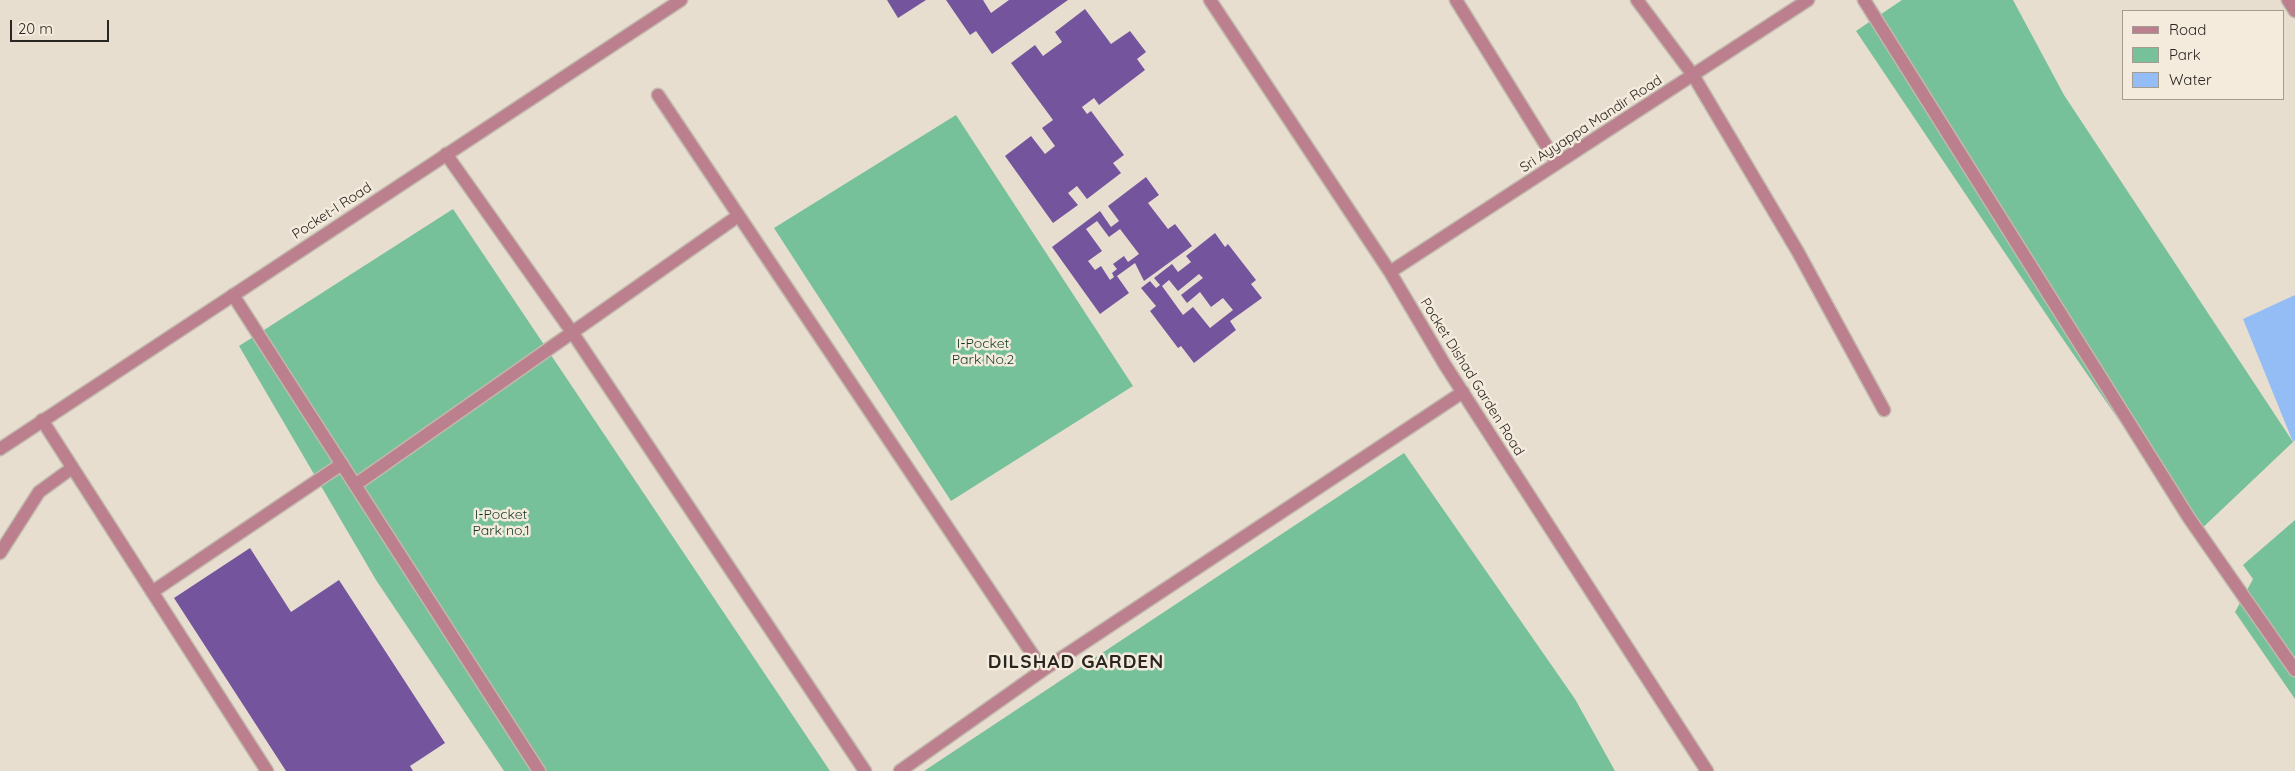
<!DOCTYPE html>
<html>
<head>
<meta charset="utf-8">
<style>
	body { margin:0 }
	#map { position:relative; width:2295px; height:771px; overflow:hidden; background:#e7ded0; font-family:Quicksand,sans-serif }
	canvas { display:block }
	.legend { position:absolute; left:2122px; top:10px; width:162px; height:90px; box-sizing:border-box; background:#f4ebdd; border:1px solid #a39c92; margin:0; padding:6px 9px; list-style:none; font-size:15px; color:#2a2621 }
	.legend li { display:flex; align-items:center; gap:10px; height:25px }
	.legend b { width:25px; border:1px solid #a39c92 }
	.scale { position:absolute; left:10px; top:20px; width:99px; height:22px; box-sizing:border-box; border:2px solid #2a2621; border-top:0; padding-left:6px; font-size:15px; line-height:18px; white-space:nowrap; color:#2a2621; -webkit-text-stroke:4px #f4ebdd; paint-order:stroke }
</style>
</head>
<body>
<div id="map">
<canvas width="2295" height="771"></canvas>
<ul class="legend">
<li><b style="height:6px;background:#bc7f8d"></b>Road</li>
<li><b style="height:14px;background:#76c199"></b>Park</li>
<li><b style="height:14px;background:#94bdf5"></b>Water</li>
</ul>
<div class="scale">20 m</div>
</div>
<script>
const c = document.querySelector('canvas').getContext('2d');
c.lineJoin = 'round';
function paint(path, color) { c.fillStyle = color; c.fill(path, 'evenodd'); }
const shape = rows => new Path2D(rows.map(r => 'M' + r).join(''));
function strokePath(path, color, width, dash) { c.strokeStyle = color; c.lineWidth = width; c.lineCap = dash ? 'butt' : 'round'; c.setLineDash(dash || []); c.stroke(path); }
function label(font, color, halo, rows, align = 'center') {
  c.font = font + ' Quicksand,sans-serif'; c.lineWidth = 5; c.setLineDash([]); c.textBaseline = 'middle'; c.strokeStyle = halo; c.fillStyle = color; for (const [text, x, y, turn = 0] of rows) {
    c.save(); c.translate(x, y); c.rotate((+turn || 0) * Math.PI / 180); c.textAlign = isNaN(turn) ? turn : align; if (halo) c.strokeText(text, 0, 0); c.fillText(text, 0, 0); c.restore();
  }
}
paint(shape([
	[1902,0,2013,0,2064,95,2293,442,2197,533,2058,332,1856,31],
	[956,115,1133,386,951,501,774,228],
	[453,209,830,771,504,771,376,580,239,346],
	[1404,453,1575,699,1615,771,924,771],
	[2295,520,2295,699,2235,612,2253,579,2243,565]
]), '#76c199');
paint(shape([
	[2295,295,2295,440,2293,442,2243,319]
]), '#94bdf5');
paint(shape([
	[887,0,926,0,898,18],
	[946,0,983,0,991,13,1009,0,1068,0,992,54,976,31,970,35],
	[1085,9,1111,44,1130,31,1146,52,1137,59,1145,70,1099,105,1094,98,1082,107,1087,114,1091,111,1124,155,1113,163,1121,173,1087,199,1077,186,1068,193,1078,205,1053,223,1005,156,1031,136,1045,154,1055,146,1042,128,1053,120,1011,63,1035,45,1043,56,1062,42,1055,32],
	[1146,177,1159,195,1148,203,1168,229,1175,224,1192,246,1144,281,1135,263,1117,276,1129,293,1100,314,1052,247,1100,211,1111,227,1119,221,1108,206],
	[1097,221,1109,237,1120,229,1139,254,1128,262,1124,256,1113,264,1117,269,1112,273,1114,277,1110,280,1101,266,1095,270,1088,261,1102,251,1086,229],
	[1215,233,1225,247,1228,244,1256,280,1251,284,1262,298,1230,321,1236,330,1194,363,1181,346,1178,348,1150,311,1156,306,1141,288,1150,281,1156,288,1160,285,1154,278,1172,264,1178,272,1191,262,1186,256],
	[1199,274,1203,278,1181,295,1187,303,1200,292,1211,307,1223,298,1233,310,1210,328,1193,307,1183,315,1162,286,1169,280,1178,291],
	[250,548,291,612,339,580,445,743,410,766,413,771,286,771,174,598]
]), '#74559d');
const service = shape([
	[2288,0,2295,11]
]);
const minor = shape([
	[1456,0,1557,163],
	[1637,0,1693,75,1798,252,1884,410],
	[1864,0,2189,518,2295,670],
	[658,95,1043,670],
	[446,154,572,332,865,771],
	[233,295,539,771],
	[42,420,267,771],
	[355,485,738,216],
	[0,553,39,492,72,468],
	[152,592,342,464],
	[900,771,1043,670,1463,392]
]);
const tertiary = shape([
	[1210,0,1390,272,1445,365,1707,771],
	[1390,272,1808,0],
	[0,449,681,0]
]);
strokePath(service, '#c1b9ad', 15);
strokePath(minor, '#c1b9ad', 15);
strokePath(tertiary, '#c1b9ad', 15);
strokePath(service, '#bc7f8d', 12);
strokePath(minor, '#bc7f8d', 12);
strokePath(tertiary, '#bc7f8d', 12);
label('14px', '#2a2621', '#f4ebdd', [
	["Sri Ayyappa Mandir Road",1591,124,-33],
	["Pocket-I Road",332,211,-33],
	["Pocket Dishad Garden Road",1472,377,58]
]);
label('14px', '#113926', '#f4ebdd', [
	["I-Pocket",983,344],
	["Park No.2",983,360],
	["I-Pocket",501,515],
	["Park no.1",501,531]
]);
c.letterSpacing = '1px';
label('bold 19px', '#2a2621', '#f4ebdd', [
	["DILSHAD GARDEN",1076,662]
]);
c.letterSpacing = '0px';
</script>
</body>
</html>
